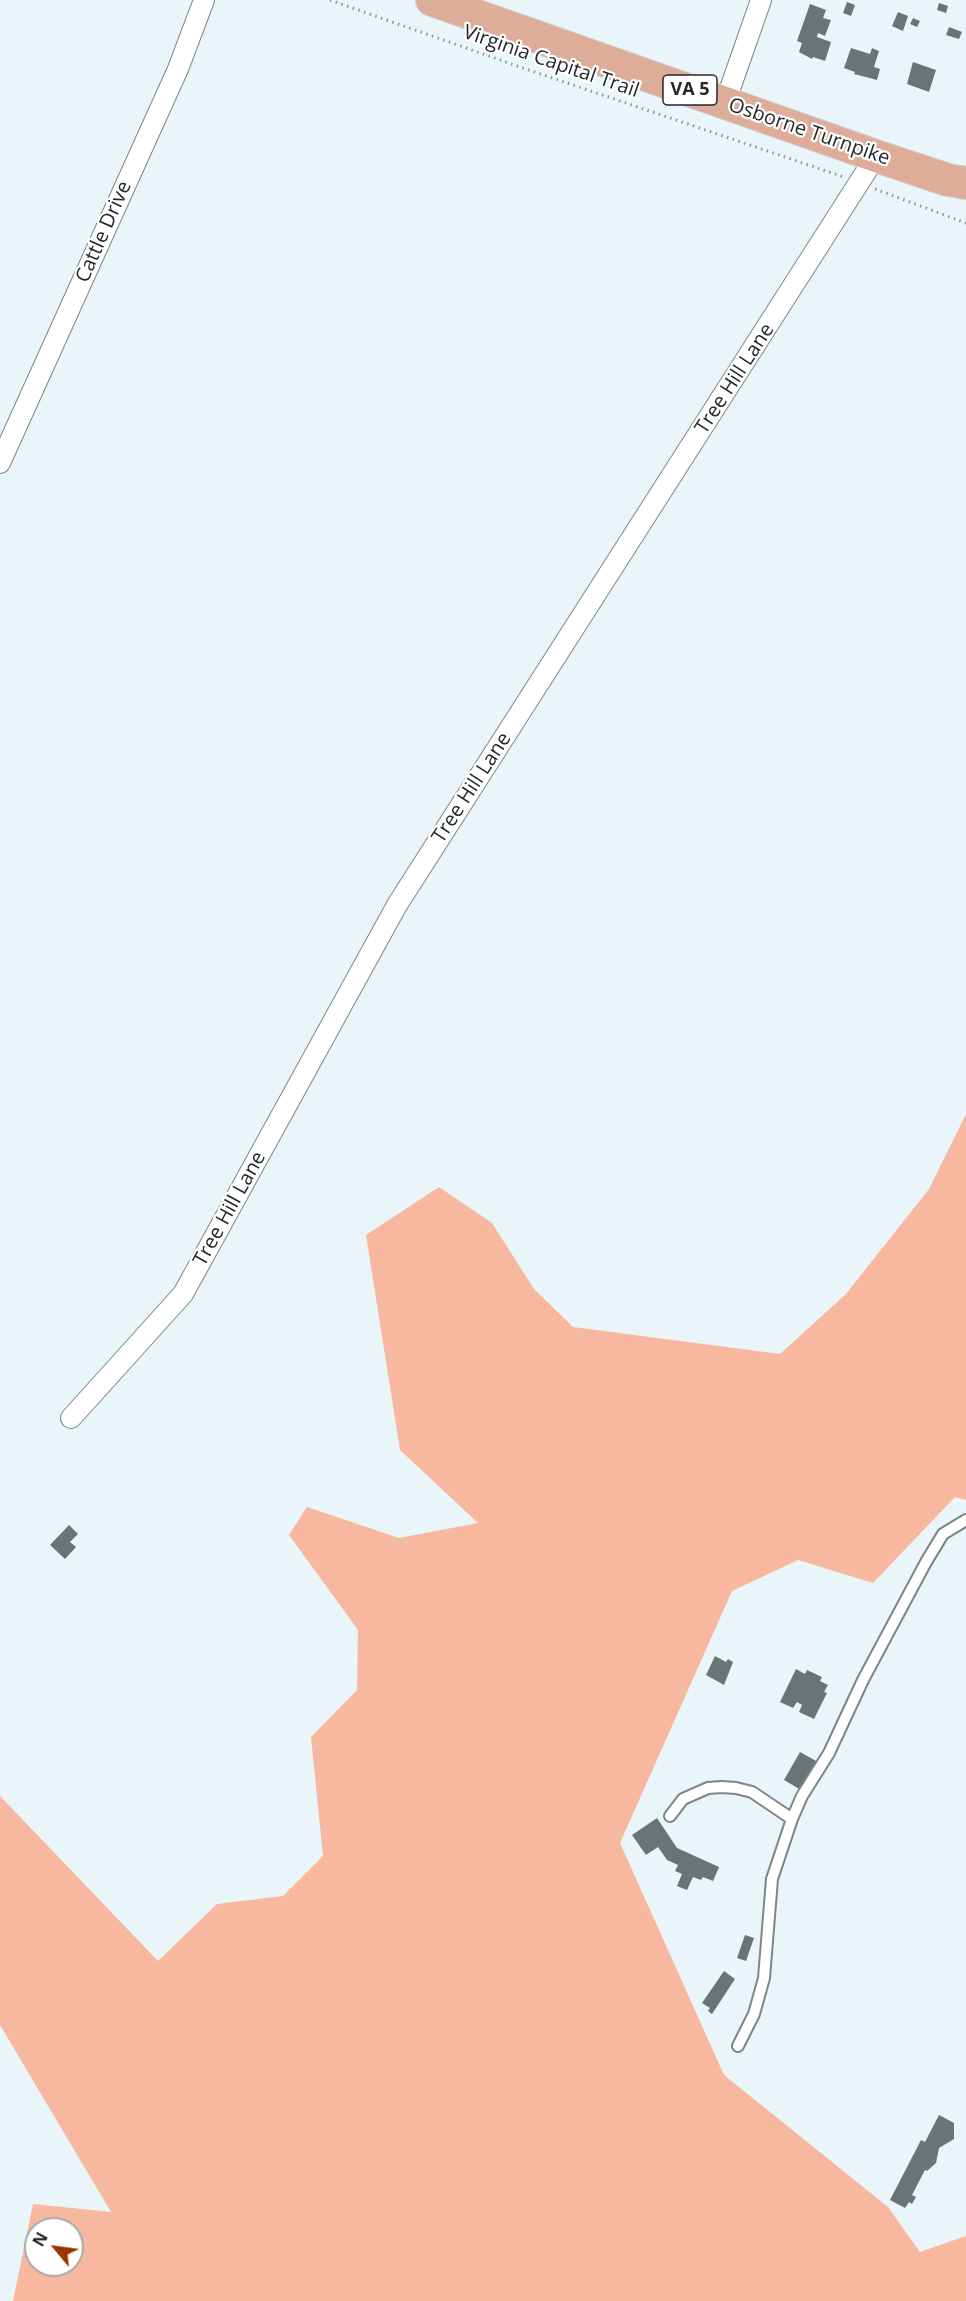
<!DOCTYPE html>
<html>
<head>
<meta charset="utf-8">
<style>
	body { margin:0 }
	#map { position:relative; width:966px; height:2301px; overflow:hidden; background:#e9f5f9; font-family:"Open Sans",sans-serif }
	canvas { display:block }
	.north { position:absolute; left:24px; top:2217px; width:60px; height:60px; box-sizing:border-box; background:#fff; border:2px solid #a7a9a9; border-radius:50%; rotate:299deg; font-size:16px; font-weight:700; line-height:24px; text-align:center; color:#232829 }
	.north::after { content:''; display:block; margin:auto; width:21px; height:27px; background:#993500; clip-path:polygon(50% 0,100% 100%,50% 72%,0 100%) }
</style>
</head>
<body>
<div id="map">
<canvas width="966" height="2301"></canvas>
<div class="north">N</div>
</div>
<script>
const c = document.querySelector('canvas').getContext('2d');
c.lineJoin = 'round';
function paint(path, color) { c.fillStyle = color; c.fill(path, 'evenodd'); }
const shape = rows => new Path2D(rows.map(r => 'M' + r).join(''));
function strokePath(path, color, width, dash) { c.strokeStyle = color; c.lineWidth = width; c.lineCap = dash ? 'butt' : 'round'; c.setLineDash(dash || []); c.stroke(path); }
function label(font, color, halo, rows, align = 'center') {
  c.font = font + ' "Open Sans",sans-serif'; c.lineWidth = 4.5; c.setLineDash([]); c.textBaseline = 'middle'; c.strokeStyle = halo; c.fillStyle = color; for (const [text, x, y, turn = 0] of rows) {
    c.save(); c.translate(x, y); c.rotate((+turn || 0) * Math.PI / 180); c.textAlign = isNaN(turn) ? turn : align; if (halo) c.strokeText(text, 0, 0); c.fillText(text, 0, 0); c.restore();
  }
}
paint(shape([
	[966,1114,966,1500,955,1497,873,1583,798,1560,732,1591,620,1843,724,2075,888,2207,920,2252,966,2236,966,2301,13,2301,33,2204,111,2212,0,2025,0,1796,158,1961,217,1904,283,1896,323,1856,311,1737,357,1690,358,1630,289,1535,307,1507,399,1538,478,1523,400,1450,366,1235,439,1187,492,1223,534,1289,573,1327,780,1354,846,1294,929,1189],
	[36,2229,72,2229,72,2265,36,2265]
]), '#f8b79f');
paint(shape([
	[847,2,855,5,851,16,843,13],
	[939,3,948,6,946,13,937,10],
	[810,4,826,10,823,18,831,20,825,36,818,33,817,37,831,42,825,61,813,57,812,59,799,52,802,43,797,41],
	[898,12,908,16,903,31,892,26],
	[913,18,920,21,917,27,910,24],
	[949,27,962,32,959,39,946,35],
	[851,48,870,54,872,48,879,51,874,67,880,69,877,80,854,74,855,72,844,68],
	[913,62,936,70,929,92,907,84],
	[69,1525,78,1534,70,1542,76,1547,65,1559,50,1545],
	[715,1656,726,1662,728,1659,733,1662,724,1685,706,1675],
	[796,1669,805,1674,807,1670,822,1677,820,1681,828,1685,824,1692,827,1693,814,1719,799,1712,802,1705,797,1702,793,1708,780,1702],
	[800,1752,818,1762,801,1790,784,1780],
	[657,1818,677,1848,719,1867,713,1881,703,1877,701,1880,693,1877,687,1890,677,1886,682,1874,675,1871,678,1865,667,1860,658,1847,646,1855,632,1835],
	[745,1935,754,1938,746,1961,737,1958],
	[724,1971,735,1979,712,2014,708,2011,710,2008,702,2003],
	[939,2115,954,2123,954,2139,939,2148,936,2163,927,2171,925,2170,912,2195,916,2197,912,2204,909,2202,905,2208,890,2200,921,2140,925,2142]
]), '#697477');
const service = shape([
	[670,1816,683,1799,708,1788,722,1787,736,1788,752,1792,792,1819],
	[738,2046,754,2014,764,1978,772,1879,792,1819,802,1796,829,1753,863,1680,926,1562,943,1534,966,1520]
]);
const minor = shape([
	[725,103,761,0],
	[0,463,178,69,204,0],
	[71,1418,183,1294,397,905,876,156]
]);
const primary = shape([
	[432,0,876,156,948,180,966,183]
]);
strokePath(service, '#7b8689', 14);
strokePath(minor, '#7b8689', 22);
strokePath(primary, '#cfd0d0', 34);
strokePath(shape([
	[330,0,517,66,844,177],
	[875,189,966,223]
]), '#8d9698', 3, [1.5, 4.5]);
strokePath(service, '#fff', 10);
strokePath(minor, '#fff', 20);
strokePath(primary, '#ddad9a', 32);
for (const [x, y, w] of [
	[690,90,54]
]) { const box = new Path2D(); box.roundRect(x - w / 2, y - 15, w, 30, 4.5); c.fillStyle = '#fff'; c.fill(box); strokePath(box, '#232829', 1.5); }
label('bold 18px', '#232829', null, [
	["VA 5",690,90]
]);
label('20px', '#232829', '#fff', [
	["Virginia Capital Trail",551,62,19],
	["Osborne Turnpike",809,132,19],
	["Cattle Drive",104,232,-66],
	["Tree Hill Lane",735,379,-57],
	["Tree Hill Lane",472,788,-57],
	["Tree Hill Lane",230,1209,-61]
]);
</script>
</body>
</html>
